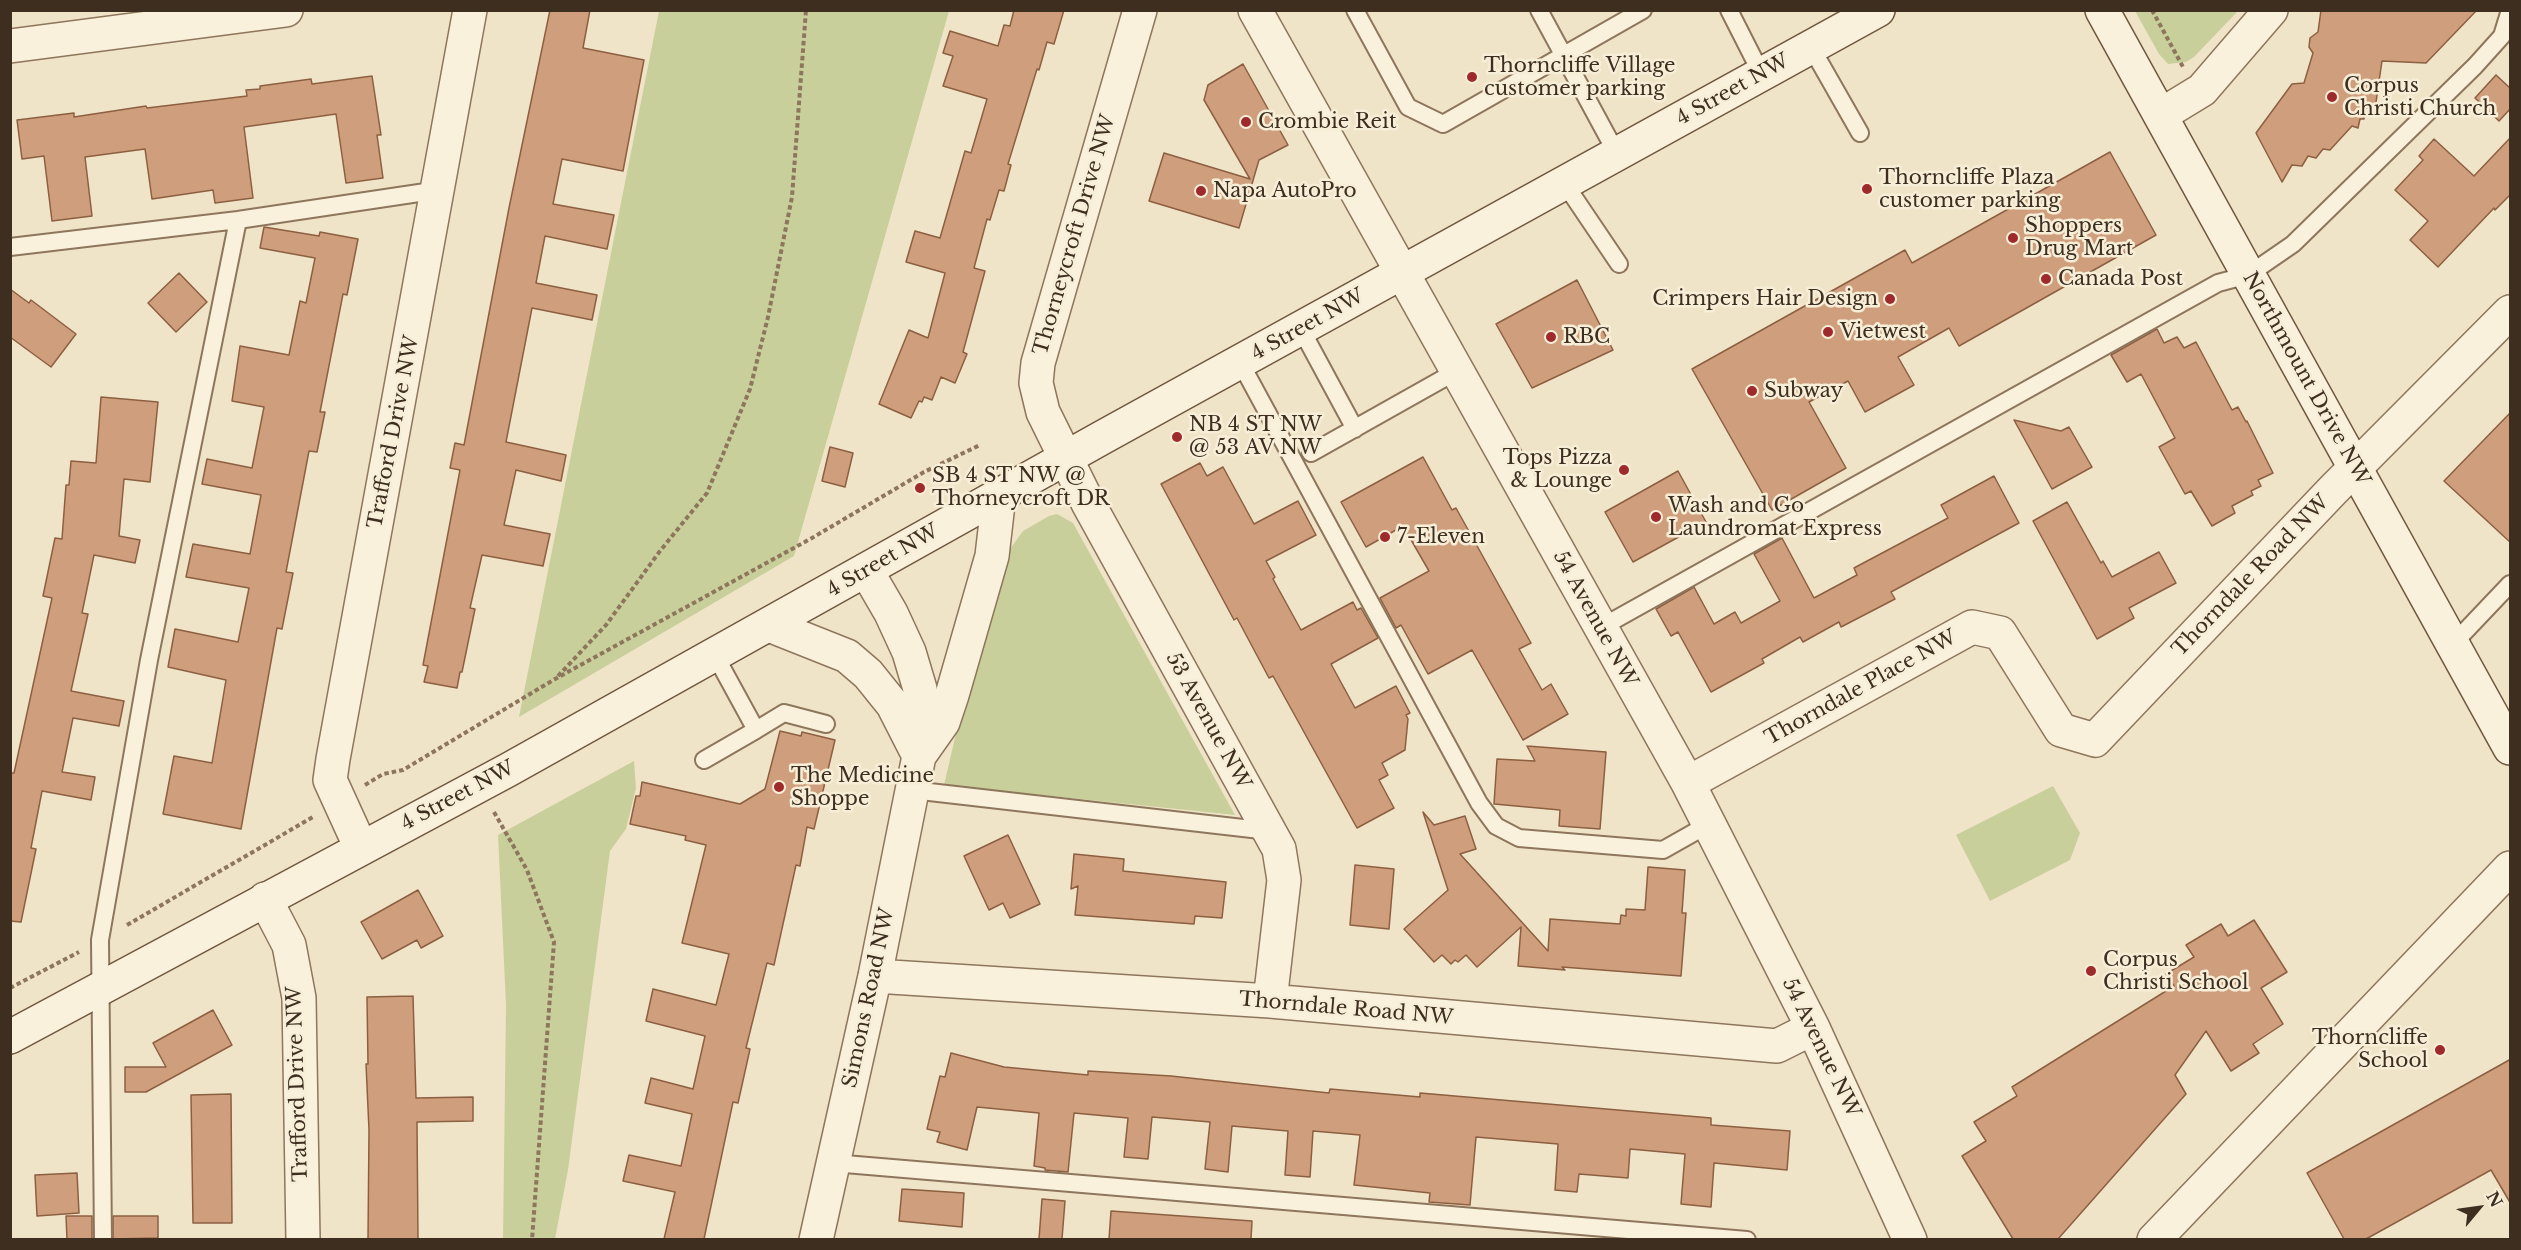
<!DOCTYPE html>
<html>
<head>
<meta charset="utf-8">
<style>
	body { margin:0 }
	#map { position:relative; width:2521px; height:1250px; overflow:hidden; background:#f0e4c8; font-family:"Libre Baskerville",serif }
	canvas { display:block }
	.frame { position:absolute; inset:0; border:12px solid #3d2e20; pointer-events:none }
	.north { position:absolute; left:2449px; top:1178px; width:60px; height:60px; -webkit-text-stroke:4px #f7eed8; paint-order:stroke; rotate:61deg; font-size:16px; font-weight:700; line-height:24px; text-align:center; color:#3d2e20 }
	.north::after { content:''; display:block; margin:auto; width:21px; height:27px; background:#3d2e20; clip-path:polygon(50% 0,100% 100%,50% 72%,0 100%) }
</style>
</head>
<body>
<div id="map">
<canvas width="2521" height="1250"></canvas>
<div class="frame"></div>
<div class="north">N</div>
</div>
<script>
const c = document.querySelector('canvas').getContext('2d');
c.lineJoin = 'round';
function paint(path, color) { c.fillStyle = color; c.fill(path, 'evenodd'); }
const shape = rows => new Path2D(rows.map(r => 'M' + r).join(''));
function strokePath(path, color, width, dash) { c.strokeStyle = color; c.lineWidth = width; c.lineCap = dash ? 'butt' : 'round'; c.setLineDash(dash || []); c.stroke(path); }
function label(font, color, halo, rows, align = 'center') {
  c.font = font + ' "Libre Baskerville",serif'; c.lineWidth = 5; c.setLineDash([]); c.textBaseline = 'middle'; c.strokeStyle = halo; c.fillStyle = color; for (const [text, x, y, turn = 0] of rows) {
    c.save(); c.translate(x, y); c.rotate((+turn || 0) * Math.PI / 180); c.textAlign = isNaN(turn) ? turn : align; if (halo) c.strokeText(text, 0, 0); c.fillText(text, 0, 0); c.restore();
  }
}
paint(shape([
	[659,11,949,11,794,556,519,717],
	[2135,11,2238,11,2194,57,2186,62,2168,64,2159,54],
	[1057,514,1073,523,1235,815,944,785,991,583,1000,563,1023,531,1049,516],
	[634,761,636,788,626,829,610,851,568,1170,555,1239,503,1239,506,1005,498,835],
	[2053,786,2080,833,2070,860,1990,901,1956,835]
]), '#c9cf9b');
const building = shape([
	[550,10,590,10,583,48,644,60,623,171,562,159,553,204,614,215,607,249,545,236,536,283,597,295,592,320,532,308,506,442,566,455,561,481,516,470,504,525,550,534,543,566,482,555,470,608,475,609,462,672,460,672,457,688,424,682,428,666,423,665,460,470,450,468,455,443,464,445,509,208,550,10],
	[1014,10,1064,10,1054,44,1047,42,1039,70,1037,69,1008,164,1011,165,1004,191,999,190,990,220,987,219,974,268,985,271,963,352,967,354,955,383,941,377,932,400,924,397,922,402,919,401,911,418,879,404,909,330,928,338,945,273,906,262,915,231,940,238,965,151,971,153,987,99,943,86,953,56,943,53,950,31,998,46,1004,25,1010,26,1014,10],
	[2321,10,2477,10,2426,63,2382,61,2375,109,2365,108,2364,119,2360,119,2358,128,2352,126,2330,150,2323,149,2316,158,2308,156,2302,166,2292,165,2282,182,2256,133,2292,84,2304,83,2313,53,2309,47,2310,38,2318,32,2321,10],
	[1243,64,1288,145,1259,160,1239,228,1149,201,1164,153,1250,179,1204,100,1208,85,1243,64],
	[2496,75,2511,89,2511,108,2499,121,2475,98,2496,75],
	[372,76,381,135,377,135,383,178,346,183,336,114,244,127,253,198,215,203,213,190,152,199,145,149,85,157,92,216,52,221,44,156,22,159,17,120,74,113,74,117,146,106,147,108,247,96,246,90,260,89,260,86,311,79,312,84,372,76],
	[2511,137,2511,194,2495,210,2494,208,2438,267,2410,240,2428,221,2395,190,2423,160,2419,156,2434,139,2474,176,2511,137],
	[2110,152,2156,235,1959,346,1949,328,1898,357,1914,385,1865,412,1848,381,1809,402,1846,468,1772,510,1692,369,1905,250,1912,263,2110,152],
	[264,227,319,236,320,232,358,239,347,295,343,294,320,412,325,412,317,452,309,451,286,572,293,573,282,629,277,628,241,829,163,814,174,756,212,763,226,680,168,667,175,629,238,642,249,588,186,577,193,544,250,554,261,495,202,484,207,459,252,468,264,407,232,401,240,346,289,355,300,301,306,303,315,258,260,248,264,227],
	[179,273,207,302,176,332,148,303,179,273],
	[1577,280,1613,350,1532,388,1496,324,1577,280],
	[10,289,29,303,31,300,76,334,51,367,10,337,10,289],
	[2157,329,2164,343,2177,337,2184,348,2196,342,2232,410,2238,407,2246,422,2247,421,2273,473,2258,480,2261,486,2251,491,2253,495,2232,506,2235,513,2212,526,2191,491,2185,494,2159,447,2175,438,2141,374,2127,382,2111,355,2157,329],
	[101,397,158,402,150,482,124,479,119,536,140,540,135,563,94,555,82,613,88,614,71,691,124,701,119,726,73,718,62,772,95,777,91,800,42,791,31,848,36,849,21,922,10,921,10,773,14,773,52,598,43,596,55,538,62,539,66,485,69,485,71,461,96,463,101,397],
	[2511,412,2511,543,2444,481,2511,412],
	[2014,420,2061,431,2069,427,2092,467,2052,489,2014,420],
	[830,447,853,453,845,487,822,481,830,447],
	[1423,457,1452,510,1456,508,1531,643,1519,649,1542,690,1551,684,1568,714,1523,740,1472,650,1428,674,1401,625,1396,628,1380,598,1429,571,1403,526,1366,547,1341,502,1423,457],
	[1200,463,1207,476,1223,467,1254,524,1298,501,1316,535,1266,561,1275,577,1273,579,1301,630,1353,602,1357,610,1361,608,1378,638,1331,664,1355,708,1396,686,1410,713,1406,715,1408,719,1405,750,1382,763,1388,775,1379,780,1394,808,1357,828,1273,676,1269,678,1237,618,1234,620,1161,484,1200,463],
	[1678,471,1706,522,1633,562,1605,512,1678,471],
	[1994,476,2019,523,1891,592,1895,599,1841,627,1839,622,1803,642,1800,637,1762,659,1764,663,1711,692,1678,632,1671,636,1656,609,1694,587,1714,624,1735,612,1741,623,1780,601,1754,554,1782,538,1814,598,1857,575,1854,568,1948,518,1941,505,1994,476],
	[2067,502,2101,563,2103,561,2112,577,2159,552,2176,583,2129,608,2134,618,2097,639,2033,521,2067,502],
	[780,731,801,736,802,732,835,740,814,829,807,827,800,866,796,865,774,965,767,963,746,1048,750,1049,738,1103,733,1102,704,1239,664,1239,675,1192,623,1181,629,1155,681,1166,692,1114,645,1103,651,1078,693,1089,705,1036,646,1021,653,989,716,1005,729,954,682,943,706,845,685,840,686,836,630,824,636,796,640,796,642,782,740,804,765,789,780,731],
	[1527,746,1606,752,1600,829,1559,826,1560,810,1494,804,1497,759,1535,761,1527,746],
	[1423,812,1434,825,1465,816,1476,849,1460,854,1548,951,1550,919,1620,924,1621,915,1626,916,1626,909,1645,910,1648,867,1685,870,1682,913,1686,913,1681,976,1562,967,1565,970,1518,966,1521,927,1477,967,1466,955,1458,962,1455,960,1451,964,1442,955,1434,962,1404,929,1448,890,1423,812],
	[1008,835,1040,904,1010,918,1003,903,989,910,964,856,1008,835],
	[1074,854,1124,859,1123,871,1226,882,1222,918,1195,916,1194,924,1075,915,1078,886,1071,889,1074,854],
	[1355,865,1394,869,1389,929,1350,925,1355,865],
	[418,890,443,936,421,948,417,940,382,959,361,922,418,890],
	[2254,920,2287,972,2261,988,2283,1024,2253,1044,2259,1053,2231,1071,2206,1031,2175,1075,2186,1094,2058,1239,2013,1239,1962,1156,1986,1141,1974,1122,2017,1096,2012,1087,2174,986,2166,974,2194,957,2186,945,2221,924,2228,936,2254,920],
	[413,996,416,1098,473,1097,473,1121,417,1122,418,1239,368,1239,369,1130,366,1064,368,1064,367,997,413,996],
	[213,1010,232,1045,146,1092,125,1092,125,1067,166,1067,153,1043,213,1010],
	[951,1053,1004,1067,1088,1075,1088,1071,1171,1076,1329,1093,1330,1089,1420,1097,1420,1093,1711,1118,1711,1125,1790,1131,1787,1170,1714,1163,1711,1207,1681,1204,1685,1154,1630,1149,1628,1178,1579,1174,1577,1192,1555,1190,1558,1144,1476,1137,1470,1205,1429,1202,1430,1193,1354,1185,1360,1135,1313,1131,1310,1177,1285,1175,1288,1131,1232,1126,1228,1172,1205,1169,1210,1122,1152,1117,1148,1159,1124,1157,1128,1118,1074,1113,1068,1172,1045,1170,1045,1168,1034,1166,1039,1113,977,1107,967,1150,937,1142,940,1132,927,1129,940,1076,945,1077,951,1053],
	[2511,1059,2511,1204,2491,1170,2366,1239,2344,1239,2307,1173,2511,1059],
	[231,1094,232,1223,193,1223,191,1095,231,1094],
	[77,1173,79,1213,37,1216,35,1175,77,1173],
	[902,1189,964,1193,962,1227,899,1221,902,1189],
	[1042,1199,1065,1201,1062,1239,1039,1239,1042,1199],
	[1111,1211,1252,1221,1251,1239,1109,1239,1111,1211],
	[66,1216,92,1216,92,1239,67,1239,66,1216],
	[113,1216,158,1216,158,1238,113,1239,113,1216]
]);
paint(building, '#cf9f7d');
strokePath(building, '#8d5f41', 1.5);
const lane = shape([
	[1355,10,1408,107,1443,124,1643,10],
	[1539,10,1617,154],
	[1729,10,1762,75],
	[1811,47,1860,133],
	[1565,184,1619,264],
	[10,247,238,220,439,190],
	[1301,329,1355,429],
	[1240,362,1479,803,1496,826,1519,838,1663,850,1709,824],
	[1311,453,1455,372],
	[1600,628,2218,283,2248,275,2293,244,2475,66,2502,36,2510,10],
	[2453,644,2510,584],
	[715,655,756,730,784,713,826,724],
	[704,760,756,730],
	[912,790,1269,831],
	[833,1163,1747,1240],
	[103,1240,100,940,149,660,238,220]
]);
const street = shape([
	[1140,10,1038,363,1036,383,1043,412,1088,503,1279,849,1284,880,1270,1001],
	[1255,10,1688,783,1813,1028,1910,1240],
	[10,46,286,10],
	[2161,115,2202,90,2271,10],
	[769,625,847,656,868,674,893,705,917,752],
	[919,756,943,722,952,695,992,556,999,495],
	[1688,783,1972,627,2000,633,2061,730,2095,740,2333,490,2510,312],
	[361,848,330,780,333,759,470,10],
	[265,899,289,945,299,998,303,1240],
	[875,976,1270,1001,1777,1046,1813,1028],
	[816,1240,875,976,919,756,920,689,909,652,891,613,866,570],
	[2154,1240,2510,868]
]);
const secondary = shape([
	[2102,10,2510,748],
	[10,1037,508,770,1105,436,1878,10]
]);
strokePath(lane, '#8d765c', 20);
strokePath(street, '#8d765c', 36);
strokePath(secondary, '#6f573f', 36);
strokePath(shape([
	[2152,10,2183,67],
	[558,676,606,625,660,551,707,493,750,389,768,317,792,197,806,10],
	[365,785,383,774,403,770,555,679,812,538,924,472,980,445],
	[494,812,527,870,554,942,532,1240],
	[127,925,313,817],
	[10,988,79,952]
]), '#8d765c', 4, [4.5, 3]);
strokePath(lane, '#faf1dc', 16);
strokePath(street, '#faf1dc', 33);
strokePath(secondary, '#faf1dc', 33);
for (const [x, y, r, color] of [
	[1472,77,6,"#9e2a2b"],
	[2332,97,6,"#9e2a2b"],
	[1246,122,6,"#9e2a2b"],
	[1867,189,6,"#9e2a2b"],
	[1201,191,6,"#9e2a2b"],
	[2013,238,6,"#9e2a2b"],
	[2046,279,6,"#9e2a2b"],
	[1890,299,6,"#9e2a2b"],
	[1828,332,6,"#9e2a2b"],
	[1551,337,6,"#9e2a2b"],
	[1752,391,6,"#9e2a2b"],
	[1177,437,6,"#9e2a2b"],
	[1624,470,6,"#9e2a2b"],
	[920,488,6,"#9e2a2b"],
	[1656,517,6,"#9e2a2b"],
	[1385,537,6,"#9e2a2b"],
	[779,787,6,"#9e2a2b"],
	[2091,971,6,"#9e2a2b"],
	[2440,1050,6,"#9e2a2b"]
]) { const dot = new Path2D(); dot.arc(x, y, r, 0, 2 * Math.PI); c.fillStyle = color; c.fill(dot); strokePath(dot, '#f7eed8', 2); }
label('20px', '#3d2e20', '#f7eed8', [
	["Thorncliffe Village",1484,66],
	["customer parking",1484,89],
	["Corpus",2344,86],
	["Christi Church",2344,109],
	["Crombie Reit",1258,122],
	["Thorncliffe Plaza",1879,178],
	["customer parking",1879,201],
	["Napa AutoPro",1213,191],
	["Shoppers",2025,226],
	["Drug Mart",2025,249],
	["Canada Post",2058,279],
	["Crimpers Hair Design",1878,299,"right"],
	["Vietwest",1840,332],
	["RBC",1563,337],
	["Subway",1764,391],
	["NB 4 ST NW",1189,425],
	["@ 53 AV NW",1189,448],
	["Tops Pizza",1612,458,"right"],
	["& Lounge",1612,481,"right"],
	["SB 4 ST NW @",932,476],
	["Thorneycroft DR",932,499],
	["Wash and Go",1668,506],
	["Laundromat Express",1668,529],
	["7-Eleven",1397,537],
	["The Medicine",791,776],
	["Shoppe",791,799],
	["Corpus",2103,960],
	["Christi School",2103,983],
	["Thorncliffe",2428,1038,"right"],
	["School",2428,1061,"right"]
], 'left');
label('20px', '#3d2e20', '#f7eed8', [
	["4 Street NW",1733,90,-29],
	["Thorneycroft Drive NW",1075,235,-74],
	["4 Street NW",1308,325,-29],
	["Northmount Drive NW",2306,379,61],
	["Trafford Drive NW",394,432,-79],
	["4 Street NW",883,561,-30],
	["Thorndale Road NW",2251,576,-46],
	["54 Avenue NW",1595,619,61],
	["Thorndale Place NW",1861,688,-29],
	["53 Avenue NW",1208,721,61],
	["4 Street NW",458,796,-28],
	["Simons Road NW",869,998,-78],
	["Thorndale Road NW",1346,1009,5],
	["54 Avenue NW",1821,1048,64],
	["Trafford Drive NW",298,1084,-92]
]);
</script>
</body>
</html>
